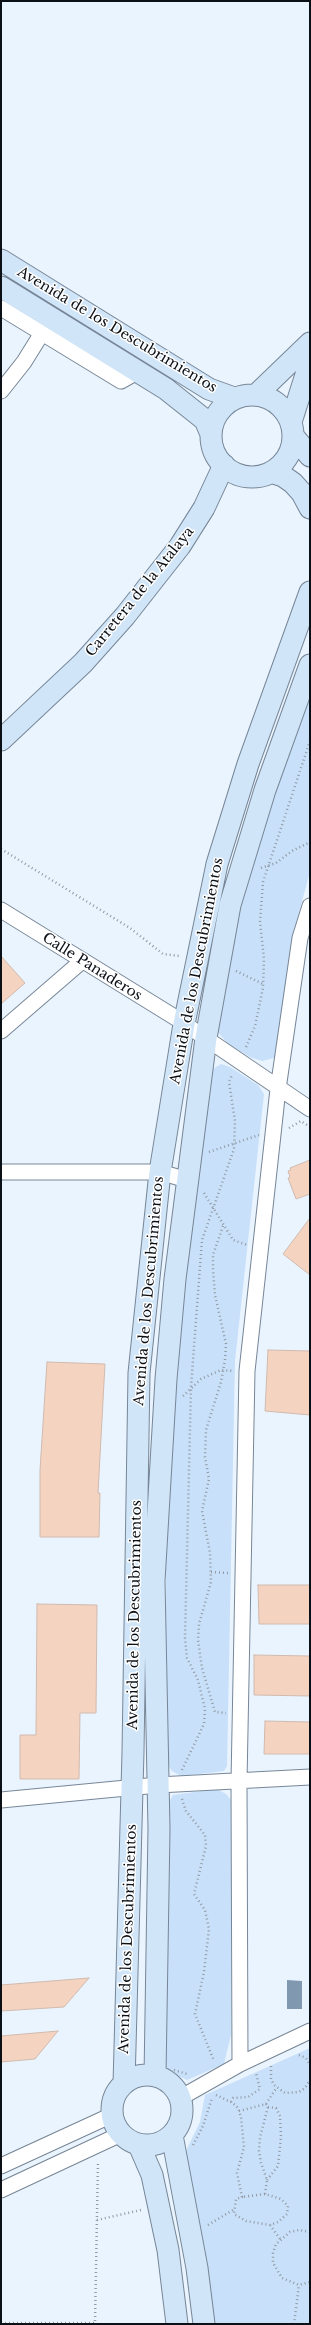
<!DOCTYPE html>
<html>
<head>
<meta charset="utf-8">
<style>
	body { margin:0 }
	#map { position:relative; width:311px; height:2325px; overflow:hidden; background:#eaf4ff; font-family:"Libre Baskerville",serif }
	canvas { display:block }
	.frame { position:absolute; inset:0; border:2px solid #0b1016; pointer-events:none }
</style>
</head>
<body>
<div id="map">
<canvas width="311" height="2325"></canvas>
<div class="frame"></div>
</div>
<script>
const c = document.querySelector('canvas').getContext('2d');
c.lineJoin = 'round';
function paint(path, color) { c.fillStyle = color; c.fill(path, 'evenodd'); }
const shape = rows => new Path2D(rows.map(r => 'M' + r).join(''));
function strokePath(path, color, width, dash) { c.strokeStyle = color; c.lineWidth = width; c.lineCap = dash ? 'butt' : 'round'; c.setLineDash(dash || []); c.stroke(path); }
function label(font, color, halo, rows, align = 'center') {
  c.font = font + ' "Libre Baskerville",serif'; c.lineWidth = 3; c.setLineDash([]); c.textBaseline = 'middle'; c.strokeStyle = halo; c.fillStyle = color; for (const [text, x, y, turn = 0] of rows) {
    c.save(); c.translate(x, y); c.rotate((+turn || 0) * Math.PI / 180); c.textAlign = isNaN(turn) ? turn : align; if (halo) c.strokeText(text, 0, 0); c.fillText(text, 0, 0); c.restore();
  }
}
paint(shape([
	[310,689,310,872,293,934,278,1049,274,1058,262,1061,250,1057,228,1044,217,1031,236,916,262,823],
	[221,1064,230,1067,258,1085,264,1094,235,1361,227,1766,224,1771,181,1776,172,1771,166,1762,166,1565,174,1383,209,1076,213,1069],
	[217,1789,226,1794,231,1800,231,2035,224,2064,187,2080,164,2069,165,1809,173,1795],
	[310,2048,310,2324,212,2324,183,2157,200,2122,205,2095]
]), '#c8e0f9');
paint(shape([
	[287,1980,302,1981,302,2009,287,2009]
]), '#8098b0');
const building = shape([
	[1,956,25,983,1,1004,1,956],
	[310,1160,310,1194,296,1199,288,1178,290,1177,288,1171,291,1170,290,1168,310,1160],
	[310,1218,310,1275,283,1254,310,1218],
	[268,1350,310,1351,310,1415,265,1411,268,1350],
	[47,1362,105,1364,98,1493,100,1493,99,1537,40,1537,40,1470,47,1362],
	[258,1585,310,1585,310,1624,259,1624,258,1585],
	[37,1604,97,1605,96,1713,80,1713,79,1779,20,1779,20,1735,36,1735,37,1604],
	[254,1655,310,1656,310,1696,254,1695,254,1655],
	[265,1721,310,1722,310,1754,264,1754,265,1721],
	[89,1978,64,2007,1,2011,1,1985,89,1978],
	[58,2031,35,2059,1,2062,1,2036,58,2031]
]);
paint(building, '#f5d3c1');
strokePath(building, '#d0baae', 1);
const street = shape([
	[1,308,121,381,137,372],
	[1,391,24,362,42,333],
	[1,910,176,1018,310,1109],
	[1,1031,82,961],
	[1,1172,160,1172,187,1180],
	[1,1800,158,1785,310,1777],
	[240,2064,239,1781,247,1371,278,1089,300,938,310,906],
	[180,2098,240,2064,310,2031],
	[1,2166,112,2115],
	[1,2190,121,2134]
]);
const secondary = shape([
	[1,260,209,389,234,398],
	[1,287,166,389,205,420,211,434],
	[256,395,310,343],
	'211 436a41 41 0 1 1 82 0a41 41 0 1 1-82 0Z',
	[291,422,310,362],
	[294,437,310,456],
	[271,472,283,476,293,483,302,493,310,508],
	[1,740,83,663,125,616,180,546,204,508,224,465],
	'112 2110a35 35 0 1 1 70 0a35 35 0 1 1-70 0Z',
	[155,2076,159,1829,154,1581,166,1379,175,1279,206,1038,230,905,265,790,310,665],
	[124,2084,133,1752,139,1373,160,1172,184,1024,217,864,248,764,310,592],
	[172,2135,197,2268,204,2324],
	[139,2145,152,2175,168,2250,177,2324]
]);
strokePath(street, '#778696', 17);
strokePath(secondary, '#778696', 23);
strokePath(shape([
	[1,849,130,928,163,954,179,956],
	[261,868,276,863,292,851,310,842],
	[236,971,263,984],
	[246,1047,255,1026,263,988,264,959,260,922,263,882,310,741],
	[289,1128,301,1121,310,1127],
	[209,1152,259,1135],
	[204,1193,233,1240,247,1245],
	[223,1226,213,1255,213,1270,215,1295,226,1344,225,1360,221,1382,206,1430,205,1457,209,1479,202,1511,210,1553,211,1582,199,1624,198,1640,202,1668,215,1712,226,1713],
	[183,1396,201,1379,221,1370,233,1371],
	[211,1572,229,1573],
	[182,1770,204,1724,205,1709,198,1680,187,1658,185,1638,191,1387,202,1240,234,1149,235,1121,229,1082,232,1075],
	[182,1799,186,1811,205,1835,206,1846,194,1894,205,1910,209,1929,204,1972,195,2014,214,2061],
	[299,2055,306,2058,310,2065],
	[271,2066,271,2079,274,2085,285,2093,299,2092,305,2088,310,2080],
	[174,2070,187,2074],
	[216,2095,233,2103,238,2108,241,2117,244,2147,237,2173,242,2197,236,2199,234,2214,246,2221,270,2225,278,2222,287,2214,288,2206,281,2199,265,2194,242,2197],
	[231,2102,233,2098,248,2097,260,2089,256,2073],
	[239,2111,266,2104,277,2087],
	[193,2145,203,2126,212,2098],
	[267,2180,278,2166,281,2137,280,2116,276,2108,268,2107],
	[265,2194,267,2180,261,2163,259,2151,260,2137,268,2107,266,2104],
	[97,2220,141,2210],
	[208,2225,233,2210],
	[270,2225,280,2239],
	[310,2232,299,2230,290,2232,276,2244,273,2253,273,2263,282,2278,299,2285,310,2282],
	[1,2323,95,2323,98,2161],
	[294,2324,299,2285]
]), '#929aa3', 2.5, [1, 3]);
strokePath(street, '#fff', 15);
strokePath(secondary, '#d0e5f8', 21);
label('14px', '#0b1016', '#fff', [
	["Avenida de los Descubrimientos",117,330,31],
	["Carretera de la Atalaya",140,592,-51],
	["Calle Panaderos",92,967,32],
	["Avenida de los Descubrimientos",197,971,-79],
	["Avenida de los Descubrimientos",149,1291,-85],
	["Avenida de los Descubrimientos",135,1615,-89],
	["Avenida de los Descubrimientos",128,1939,-88]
]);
</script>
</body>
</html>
